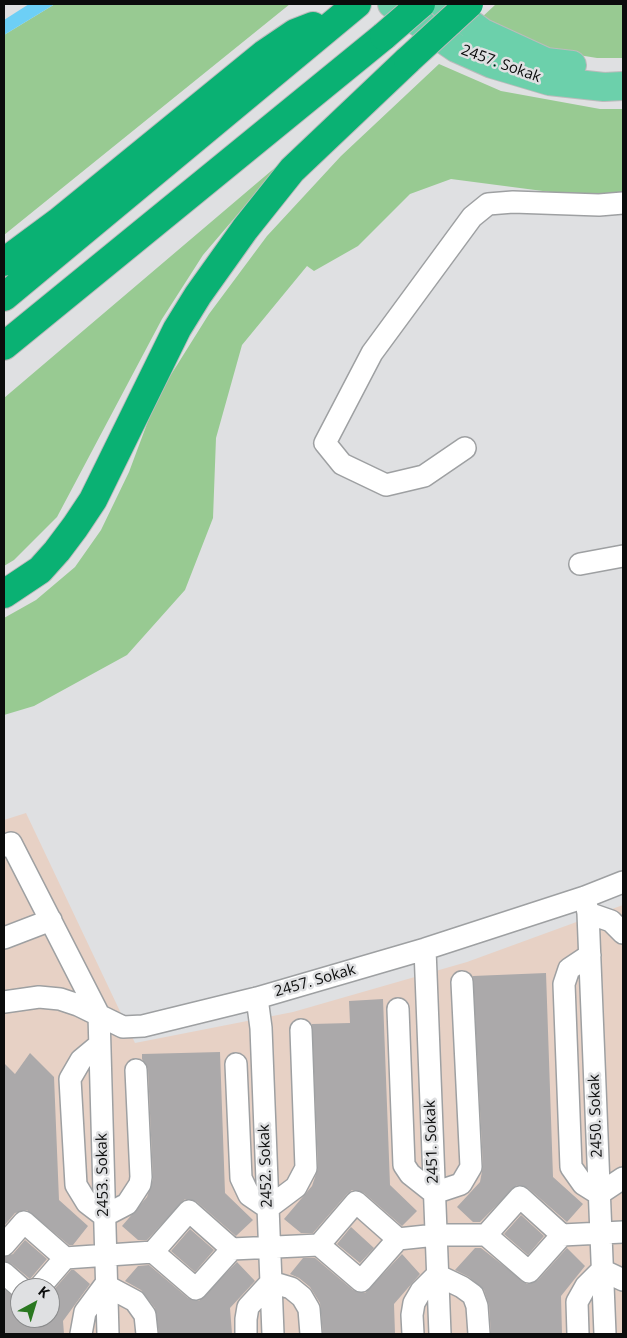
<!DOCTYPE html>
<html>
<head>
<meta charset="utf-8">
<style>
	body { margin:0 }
	#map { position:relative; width:627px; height:1338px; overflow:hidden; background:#dfe0e2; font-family:"Open Sans",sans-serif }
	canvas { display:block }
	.frame { position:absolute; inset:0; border:5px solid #0b0c0c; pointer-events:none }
	.north { position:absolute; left:10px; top:1278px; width:50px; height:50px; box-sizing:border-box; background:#dfe0e2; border:1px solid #8a8b8c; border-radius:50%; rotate:39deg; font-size:14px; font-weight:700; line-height:20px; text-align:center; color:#0b0c0c }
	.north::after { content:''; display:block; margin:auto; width:18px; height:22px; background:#2a7820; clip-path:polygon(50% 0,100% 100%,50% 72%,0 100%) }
</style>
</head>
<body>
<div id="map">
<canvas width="627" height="1338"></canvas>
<div class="frame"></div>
<div class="north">K</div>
</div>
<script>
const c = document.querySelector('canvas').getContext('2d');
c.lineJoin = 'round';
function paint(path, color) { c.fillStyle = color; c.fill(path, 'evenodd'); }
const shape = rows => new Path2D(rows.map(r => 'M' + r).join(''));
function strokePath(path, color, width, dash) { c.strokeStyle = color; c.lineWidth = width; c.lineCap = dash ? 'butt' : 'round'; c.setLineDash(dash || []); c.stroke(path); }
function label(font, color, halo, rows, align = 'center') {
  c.font = font + ' "Open Sans",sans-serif'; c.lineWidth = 5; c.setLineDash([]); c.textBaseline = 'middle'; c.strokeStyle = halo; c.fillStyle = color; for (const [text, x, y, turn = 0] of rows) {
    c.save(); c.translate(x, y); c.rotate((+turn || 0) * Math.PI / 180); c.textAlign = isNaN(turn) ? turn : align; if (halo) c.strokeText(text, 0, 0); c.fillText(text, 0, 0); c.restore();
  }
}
paint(shape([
	[26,813,135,1043,293,1012,467,962,623,905,623,1334,4,1334,4,820],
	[20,1288,50,1288,50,1318,20,1318]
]), '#e7d1c5');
paint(shape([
	[55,4,290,4,4,235,4,35],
	[496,4,623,4,623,58,597,58,535,48,479,20],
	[439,64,501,91,600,109,623,109,623,196,604,199,451,179,410,194,358,246,314,271,307,266,242,345,216,438,213,518,185,590,127,655,34,706,4,715,4,618,36,600,75,567,101,530,129,472,157,397,209,314,267,236,341,156],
	[284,160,203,255,162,319,57,517,14,560,4,566,4,398]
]), '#98ca92');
paint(shape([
	[29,4,55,4,4,35,4,20]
]), '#6dcff6');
paint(shape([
	[546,973,553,1177,583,1204,567,1222,528,1188,517,1185,480,1222,473,1222,457,1207,480,1182,483,1166,473,976],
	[383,999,390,1185,417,1211,402,1226,364,1193,352,1190,347,1194,313,1233,301,1233,284,1219,312,1186,318,1168,312,1024,350,1023,349,1001],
	[220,1052,225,1193,253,1220,236,1236,197,1202,185,1199,147,1240,138,1240,122,1226,147,1197,153,1179,148,1069,142,1059,142,1054],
	[30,1053,54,1077,59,1200,88,1226,73,1245,69,1245,27,1210,15,1213,4,1226,4,1063,15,1074],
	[521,1215,544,1236,528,1255,504,1234],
	[351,1227,374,1248,360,1263,337,1244],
	[190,1229,214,1250,195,1272,171,1251],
	[25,1240,47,1259,30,1279,12,1264,4,1261,4,1257,13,1254],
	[475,1248,481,1248,527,1284,538,1280,567,1248,585,1266,561,1296,562,1334,491,1334,489,1305,484,1290,469,1277,455,1270],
	[402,1254,420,1274,394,1304,395,1334,323,1334,320,1303,310,1287,299,1278,290,1274,303,1258,315,1258,353,1290,365,1293],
	[237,1262,255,1281,230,1308,232,1334,159,1334,155,1308,141,1290,125,1281,138,1266,149,1265,188,1298,199,1301],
	[71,1270,74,1270,90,1284,63,1321,64,1334,4,1334,4,1289,17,1300,18,1318,50,1318,50,1294]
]), '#aba9aa');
const minor = shape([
	[465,448,424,476,386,485,342,464,325,443,372,353,472,217,488,204,513,202,599,205,623,203],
	[580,564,623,556],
	[4,846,11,843,99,1015,108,1334],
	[585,897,588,913,605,1334],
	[588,913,611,921,623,933],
	[4,938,51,920],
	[425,949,440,1334],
	[590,955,569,969,564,984,571,1167,583,1184,599,1194,623,1178],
	[257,998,261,1028,273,1334],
	[4,1002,39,997,60,999,78,1005,123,1027,143,1026,257,998,425,949,585,897,623,882],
	[398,1009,404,1165,410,1174,434,1193,461,1184,471,1167,462,982],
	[99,1045,81,1060,70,1079,76,1185,87,1203,104,1216,127,1204,140,1184,141,1177,136,1070],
	[236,1064,241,1178,249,1195,268,1208,296,1187,306,1168,301,1030],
	[486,1235,520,1197,562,1235,623,1232],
	[4,1245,24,1222,65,1258,153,1252,189,1211,232,1249,319,1245,361,1281,398,1239,436,1235,486,1235,529,1272,562,1235],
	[319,1245,356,1202,398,1239],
	[153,1252,196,1289,232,1249],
	[4,1273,21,1288],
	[39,1288,65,1258],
	[81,1334,85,1312,105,1285,135,1301,145,1315,147,1334],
	[246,1334,246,1319,248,1307,271,1282,291,1288,302,1297,309,1309,311,1334],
	[413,1334,412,1315,414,1303,421,1291,437,1275,462,1287,473,1295,477,1306,479,1334],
	[578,1334,577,1302,586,1286,602,1270,623,1280]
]);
const major = shape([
	[392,4,456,48,492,64,549,81,604,87,623,86],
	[443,4,483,33,546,62,572,65]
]);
const highway = shape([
	[4,262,58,222,264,54,295,33,313,26],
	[4,297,357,4],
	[4,346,384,36],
	[4,594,40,570,57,551,75,527,93,500,177,329,198,295,245,229,292,170,408,60]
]);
strokePath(minor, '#9ea0a2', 24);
strokePath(major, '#bbb', 30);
strokePath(highway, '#bbb', 30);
strokePath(minor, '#fff', 21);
strokePath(major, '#6cd0ab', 28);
strokePath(highway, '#0ab173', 28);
const highwayBridge = shape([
	[384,36,421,4],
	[408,60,469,4]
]);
strokePath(highwayBridge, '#bbb', 30, []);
strokePath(highwayBridge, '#0ab173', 28);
label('15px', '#0b0c0c', '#dfe0e2', [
	["2457. Sokak",501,64,20],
	["2457. Sokak",315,981,-16],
	["2450. Sokak",596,1116,-92],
	["2451. Sokak",432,1142,-92],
	["2452. Sokak",266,1166,-92],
	["2453. Sokak",103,1175,-91]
]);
</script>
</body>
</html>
